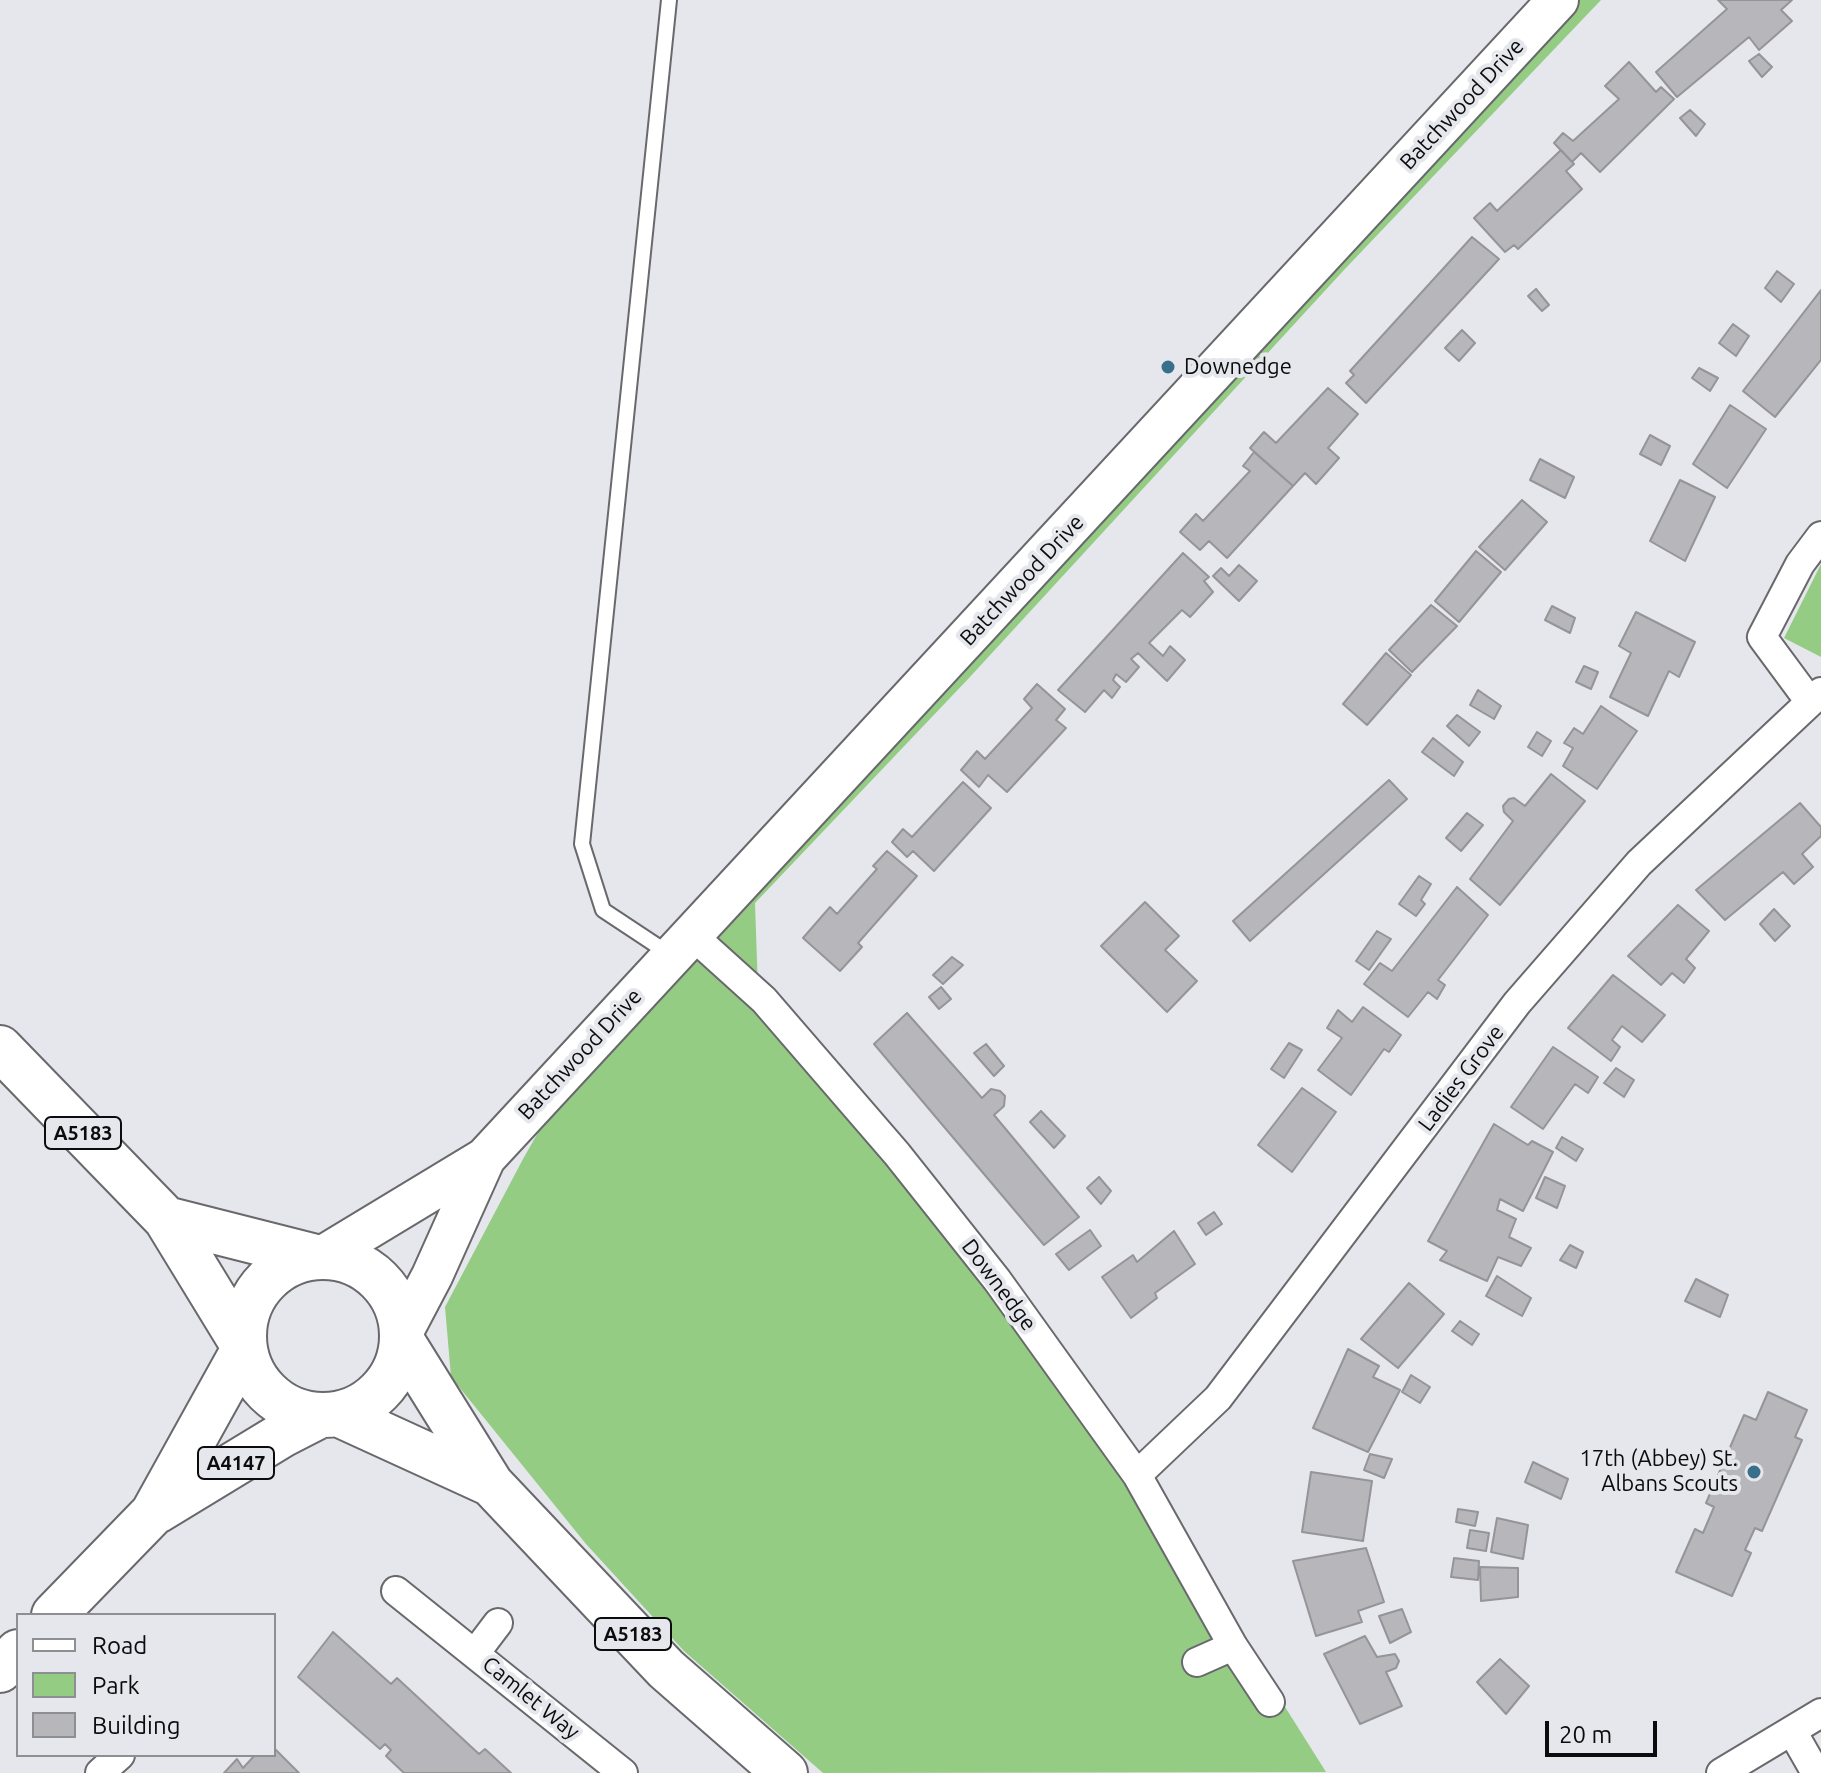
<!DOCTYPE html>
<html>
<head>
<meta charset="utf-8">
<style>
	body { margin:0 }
	#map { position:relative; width:1821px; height:1773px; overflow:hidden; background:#e6e7ec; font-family:Ubuntu,sans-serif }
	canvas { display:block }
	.legend { position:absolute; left:16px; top:1613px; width:260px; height:144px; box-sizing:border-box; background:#e6e7ec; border:2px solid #8e8f93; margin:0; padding:10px 14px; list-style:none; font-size:24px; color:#0b0c0d }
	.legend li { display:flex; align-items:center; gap:16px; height:40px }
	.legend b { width:40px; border:2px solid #8e8f93 }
	.scale { position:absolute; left:1545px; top:1721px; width:112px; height:36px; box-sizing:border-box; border:4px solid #0b0c0d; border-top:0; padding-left:10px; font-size:24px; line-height:28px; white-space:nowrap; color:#0b0c0d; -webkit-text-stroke:6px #e6e7ec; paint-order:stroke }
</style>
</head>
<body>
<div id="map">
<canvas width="1821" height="1773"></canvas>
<ul class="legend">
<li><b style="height:10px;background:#fff"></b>Road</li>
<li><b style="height:22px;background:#94cc84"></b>Park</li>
<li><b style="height:22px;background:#b6b6bb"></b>Building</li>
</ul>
<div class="scale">20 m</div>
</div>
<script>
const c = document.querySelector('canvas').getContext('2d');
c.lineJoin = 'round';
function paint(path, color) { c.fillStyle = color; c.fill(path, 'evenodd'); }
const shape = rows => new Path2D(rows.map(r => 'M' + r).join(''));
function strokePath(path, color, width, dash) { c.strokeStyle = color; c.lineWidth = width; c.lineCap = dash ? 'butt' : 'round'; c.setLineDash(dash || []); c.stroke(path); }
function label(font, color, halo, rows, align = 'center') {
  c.font = font + ' Ubuntu,sans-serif'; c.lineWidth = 8; c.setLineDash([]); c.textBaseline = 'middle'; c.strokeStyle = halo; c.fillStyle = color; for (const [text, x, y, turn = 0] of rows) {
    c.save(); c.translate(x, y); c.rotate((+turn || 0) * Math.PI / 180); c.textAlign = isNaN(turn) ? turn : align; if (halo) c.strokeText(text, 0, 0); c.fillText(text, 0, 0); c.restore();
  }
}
paint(shape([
	[1550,0,1601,0,1344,270,969,678,755,903,758,990,695,919],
	[1821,564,1821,657,1784,638],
	[704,952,992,1282,1275,1691,1326,1772,823,1773,684,1651,586,1544,451,1377,445,1307,523,1159,594,1034]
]), '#94cc84');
const building = shape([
	[1718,0,1792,0,1781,10,1792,21,1759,50,1749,37,1677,97,1656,72,1727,9,1718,0],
	[1759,54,1772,67,1762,77,1749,61,1759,54],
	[1629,62,1656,92,1661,87,1674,99,1600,172,1581,153,1572,162,1554,143,1563,133,1573,141,1619,99,1605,86,1629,62],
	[1690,110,1705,124,1696,136,1680,118,1690,110],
	[1561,150,1574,164,1566,171,1582,189,1518,249,1514,245,1505,252,1474,218,1490,203,1497,211,1561,150],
	[1472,237,1499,259,1366,403,1346,383,1354,375,1350,371,1472,237],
	[1777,271,1794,284,1781,302,1765,288,1777,271],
	[1536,289,1549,305,1542,311,1528,296,1536,289],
	[1821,290,1821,360,1775,417,1743,391,1821,290],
	[1733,324,1749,336,1736,356,1719,343,1733,324],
	[1462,330,1475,343,1459,361,1445,348,1462,330],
	[1699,368,1718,378,1710,391,1692,378,1699,368],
	[1328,388,1358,414,1328,448,1339,458,1316,484,1305,473,1293,486,1250,448,1264,432,1276,443,1328,388],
	[1730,405,1766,429,1727,488,1693,464,1730,405],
	[1650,435,1670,446,1661,465,1640,454,1650,435],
	[1254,452,1293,486,1227,558,1209,541,1200,550,1180,532,1196,514,1203,521,1250,471,1243,466,1254,452],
	[1540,459,1574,477,1565,498,1530,480,1540,459],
	[1680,480,1715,497,1685,561,1650,541,1680,480],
	[1522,500,1547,522,1505,570,1479,547,1522,500],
	[1476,551,1501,572,1459,622,1435,601,1476,551],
	[1183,553,1209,577,1204,581,1213,592,1190,617,1182,610,1149,643,1163,656,1170,646,1185,660,1167,681,1138,653,1131,659,1139,667,1126,682,1116,674,1113,680,1120,687,1112,698,1104,690,1085,712,1058,690,1183,553],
	[1239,565,1257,581,1239,601,1213,576,1221,568,1229,576,1239,565],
	[1431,605,1457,626,1412,672,1389,650,1431,605],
	[1552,606,1575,618,1570,633,1545,620,1552,606],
	[1636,612,1695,642,1679,677,1669,671,1648,716,1610,697,1631,653,1619,646,1636,612],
	[1386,653,1411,675,1367,725,1343,704,1386,653],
	[1584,666,1598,672,1591,689,1576,682,1584,666],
	[1037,684,1065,709,1056,720,1066,728,1007,792,988,775,979,787,961,770,977,751,985,759,1032,708,1024,699,1037,684],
	[1478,690,1501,706,1494,719,1470,705,1478,690],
	[1601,706,1637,731,1597,789,1563,766,1573,748,1564,743,1574,728,1583,734,1601,706],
	[1457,715,1480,732,1469,746,1447,726,1457,715],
	[1537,732,1551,741,1542,756,1528,747,1537,732],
	[1433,738,1463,762,1454,776,1422,752,1433,738],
	[1551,774,1585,801,1500,905,1470,879,1513,821,1504,812,1503,806,1509,799,1514,798,1525,806,1551,774],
	[1389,780,1407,799,1250,941,1233,921,1389,780],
	[963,782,991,808,934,871,913,851,907,857,892,842,903,829,912,837,963,782],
	[1800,803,1821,827,1821,836,1802,854,1813,867,1794,884,1783,872,1725,920,1696,890,1800,803],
	[1467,813,1483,825,1461,851,1446,838,1467,813],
	[887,851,917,876,858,943,862,947,840,971,803,938,830,907,837,914,877,869,873,866,887,851],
	[1419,876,1431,884,1421,900,1425,904,1416,916,1399,904,1419,876],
	[1457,887,1488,915,1438,980,1445,985,1437,999,1428,992,1408,1017,1364,984,1380,963,1392,971,1457,887],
	[1145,902,1179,936,1165,950,1197,981,1167,1012,1101,946,1145,902],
	[1678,905,1709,931,1686,959,1695,968,1684,983,1672,973,1661,985,1628,956,1678,905],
	[1774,909,1790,926,1775,941,1760,924,1774,909],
	[1377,931,1391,939,1369,970,1356,961,1377,931],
	[952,957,963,965,943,984,933,975,952,957],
	[1613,975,1665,1015,1642,1042,1622,1026,1612,1040,1620,1047,1611,1061,1568,1028,1613,975],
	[941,987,951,999,939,1009,929,997,941,987],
	[1363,1007,1401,1035,1389,1052,1384,1049,1351,1095,1318,1070,1342,1038,1327,1028,1338,1010,1352,1022,1363,1007],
	[907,1013,982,1098,991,1089,1000,1091,1005,1096,1004,1106,994,1115,1079,1217,1044,1245,874,1044,907,1013],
	[1289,1043,1302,1050,1284,1078,1271,1069,1289,1043],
	[986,1044,1004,1066,994,1076,974,1053,986,1044],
	[1553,1047,1598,1077,1588,1093,1575,1084,1543,1129,1511,1107,1553,1047],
	[1616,1068,1634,1080,1624,1097,1604,1083,1616,1068],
	[1302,1088,1336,1112,1292,1172,1258,1145,1302,1088],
	[1041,1111,1065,1136,1054,1148,1030,1122,1041,1111],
	[1494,1124,1528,1145,1532,1141,1553,1152,1523,1211,1500,1199,1497,1210,1516,1219,1509,1237,1531,1248,1521,1266,1498,1257,1487,1281,1440,1260,1447,1251,1428,1241,1494,1124],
	[1562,1137,1583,1149,1576,1161,1556,1148,1562,1137],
	[1099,1177,1111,1191,1101,1204,1087,1188,1099,1177],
	[1545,1177,1565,1186,1557,1208,1536,1198,1545,1177],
	[1214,1212,1222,1224,1206,1235,1198,1223,1214,1212],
	[1090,1230,1101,1246,1069,1270,1056,1254,1090,1230],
	[1174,1231,1195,1264,1155,1293,1157,1298,1131,1318,1102,1277,1133,1255,1137,1262,1174,1231],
	[1570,1245,1583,1252,1576,1268,1560,1260,1570,1245],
	[1497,1276,1531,1298,1522,1316,1486,1296,1497,1276],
	[1696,1279,1728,1295,1720,1317,1685,1301,1696,1279],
	[1409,1283,1444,1314,1398,1368,1361,1339,1409,1283],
	[1460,1321,1479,1334,1472,1345,1452,1331,1460,1321],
	[1348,1349,1379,1366,1373,1377,1400,1390,1368,1452,1313,1428,1348,1349],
	[1411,1375,1430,1387,1420,1403,1402,1392,1411,1375],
	[1768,1392,1807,1410,1795,1437,1802,1440,1762,1531,1755,1528,1745,1550,1751,1553,1732,1596,1676,1572,1695,1529,1703,1533,1714,1507,1706,1503,1744,1415,1756,1420,1768,1392],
	[1370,1454,1392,1459,1384,1478,1364,1470,1370,1454],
	[1533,1462,1568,1479,1561,1499,1525,1482,1533,1462],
	[1311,1472,1372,1481,1363,1541,1302,1532,1311,1472],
	[1458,1509,1478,1512,1475,1526,1456,1522,1458,1509],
	[1497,1518,1528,1525,1523,1559,1491,1552,1497,1518],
	[1470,1530,1489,1533,1486,1551,1467,1548,1470,1530],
	[1366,1548,1384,1602,1358,1611,1362,1622,1316,1636,1293,1561,1366,1548],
	[1454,1558,1479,1561,1478,1580,1451,1577,1454,1558],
	[1480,1567,1518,1568,1518,1597,1481,1601,1480,1567],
	[1402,1609,1411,1632,1390,1643,1379,1616,1402,1609],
	[333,1632,391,1684,397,1678,479,1754,485,1749,511,1773,404,1773,386,1756,391,1750,385,1744,380,1749,298,1677,333,1632],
	[1365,1636,1377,1657,1395,1654,1399,1661,1396,1668,1386,1672,1402,1706,1360,1724,1324,1654,1365,1636],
	[1500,1659,1529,1686,1506,1714,1477,1682,1500,1659],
	[274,1748,299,1773,224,1773,237,1759,243,1768,255,1755,274,1755,274,1748]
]);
paint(building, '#b6b6bb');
strokePath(building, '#949499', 2);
const lane = shape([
	[669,0,582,844,603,910,671,955]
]);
const street = shape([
	[1810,702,1762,637,1800,564,1821,536],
	[692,935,764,1000,897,1154,997,1280,1137,1475,1233,1646,1270,1702],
	[1137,1475,1218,1398,1517,1003,1639,863,1821,692],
	[396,1591,623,1773],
	[476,1652,498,1623],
	[1197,1662,1233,1646],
	[1792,1731,1816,1773],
	[100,1773,120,1755],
	[1721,1773,1821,1713]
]);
const secondary = shape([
	[323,1256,485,1158,1558,0],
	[402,1333,432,1276,485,1158]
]);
const primary = shape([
	[0,1048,166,1219,243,1345],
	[166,1219,316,1257],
	'244 1336a79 79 0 1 1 158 0a79 79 0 1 1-158 0Z',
	[402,1341,491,1484,666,1669,785,1773],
	[338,1414,491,1484],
	[157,1511,282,1435,321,1415],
	[54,1615,153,1513,244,1349],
	[0,1670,18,1652]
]);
strokePath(lane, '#69696d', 18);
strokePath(street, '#69696d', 32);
strokePath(secondary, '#69696d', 44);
strokePath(primary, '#69696d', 48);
strokePath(lane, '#fff', 14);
strokePath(street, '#fff', 28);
strokePath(secondary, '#fff', 40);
strokePath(primary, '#fff', 44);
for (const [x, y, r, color] of [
	[1168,367,8,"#386f8a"],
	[1754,1472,8,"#386f8a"]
]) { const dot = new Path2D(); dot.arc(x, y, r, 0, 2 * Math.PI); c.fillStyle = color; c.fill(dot); strokePath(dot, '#e6e7ec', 3); }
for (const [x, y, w] of [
	[83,1133,76],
	[236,1463,76],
	[633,1634,76]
]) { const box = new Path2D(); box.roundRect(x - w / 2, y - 16, w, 32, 6); c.fillStyle = '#e6e7ec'; c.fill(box); strokePath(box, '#0b0c0d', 2); }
label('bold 20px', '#0b0c0d', null, [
	["A5183",83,1133],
	["A4147",236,1463],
	["A5183",633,1634]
]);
label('22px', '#0b0c0d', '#e6e7ec', [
	["Batchwood Drive",1462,104,-47],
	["Batchwood Drive",1022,580,-47],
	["Batchwood Drive",580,1054,-47],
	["Ladies Grove",1461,1078,-53],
	["Downedge",999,1285,53],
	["Camlet Way",531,1698,39]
]);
label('22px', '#0b0c0d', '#e6e7ec', [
	["Downedge",1184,367],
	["17th (Abbey) St.",1738,1459,"right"],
	["Albans Scouts",1738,1484,"right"]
], 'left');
</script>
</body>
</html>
